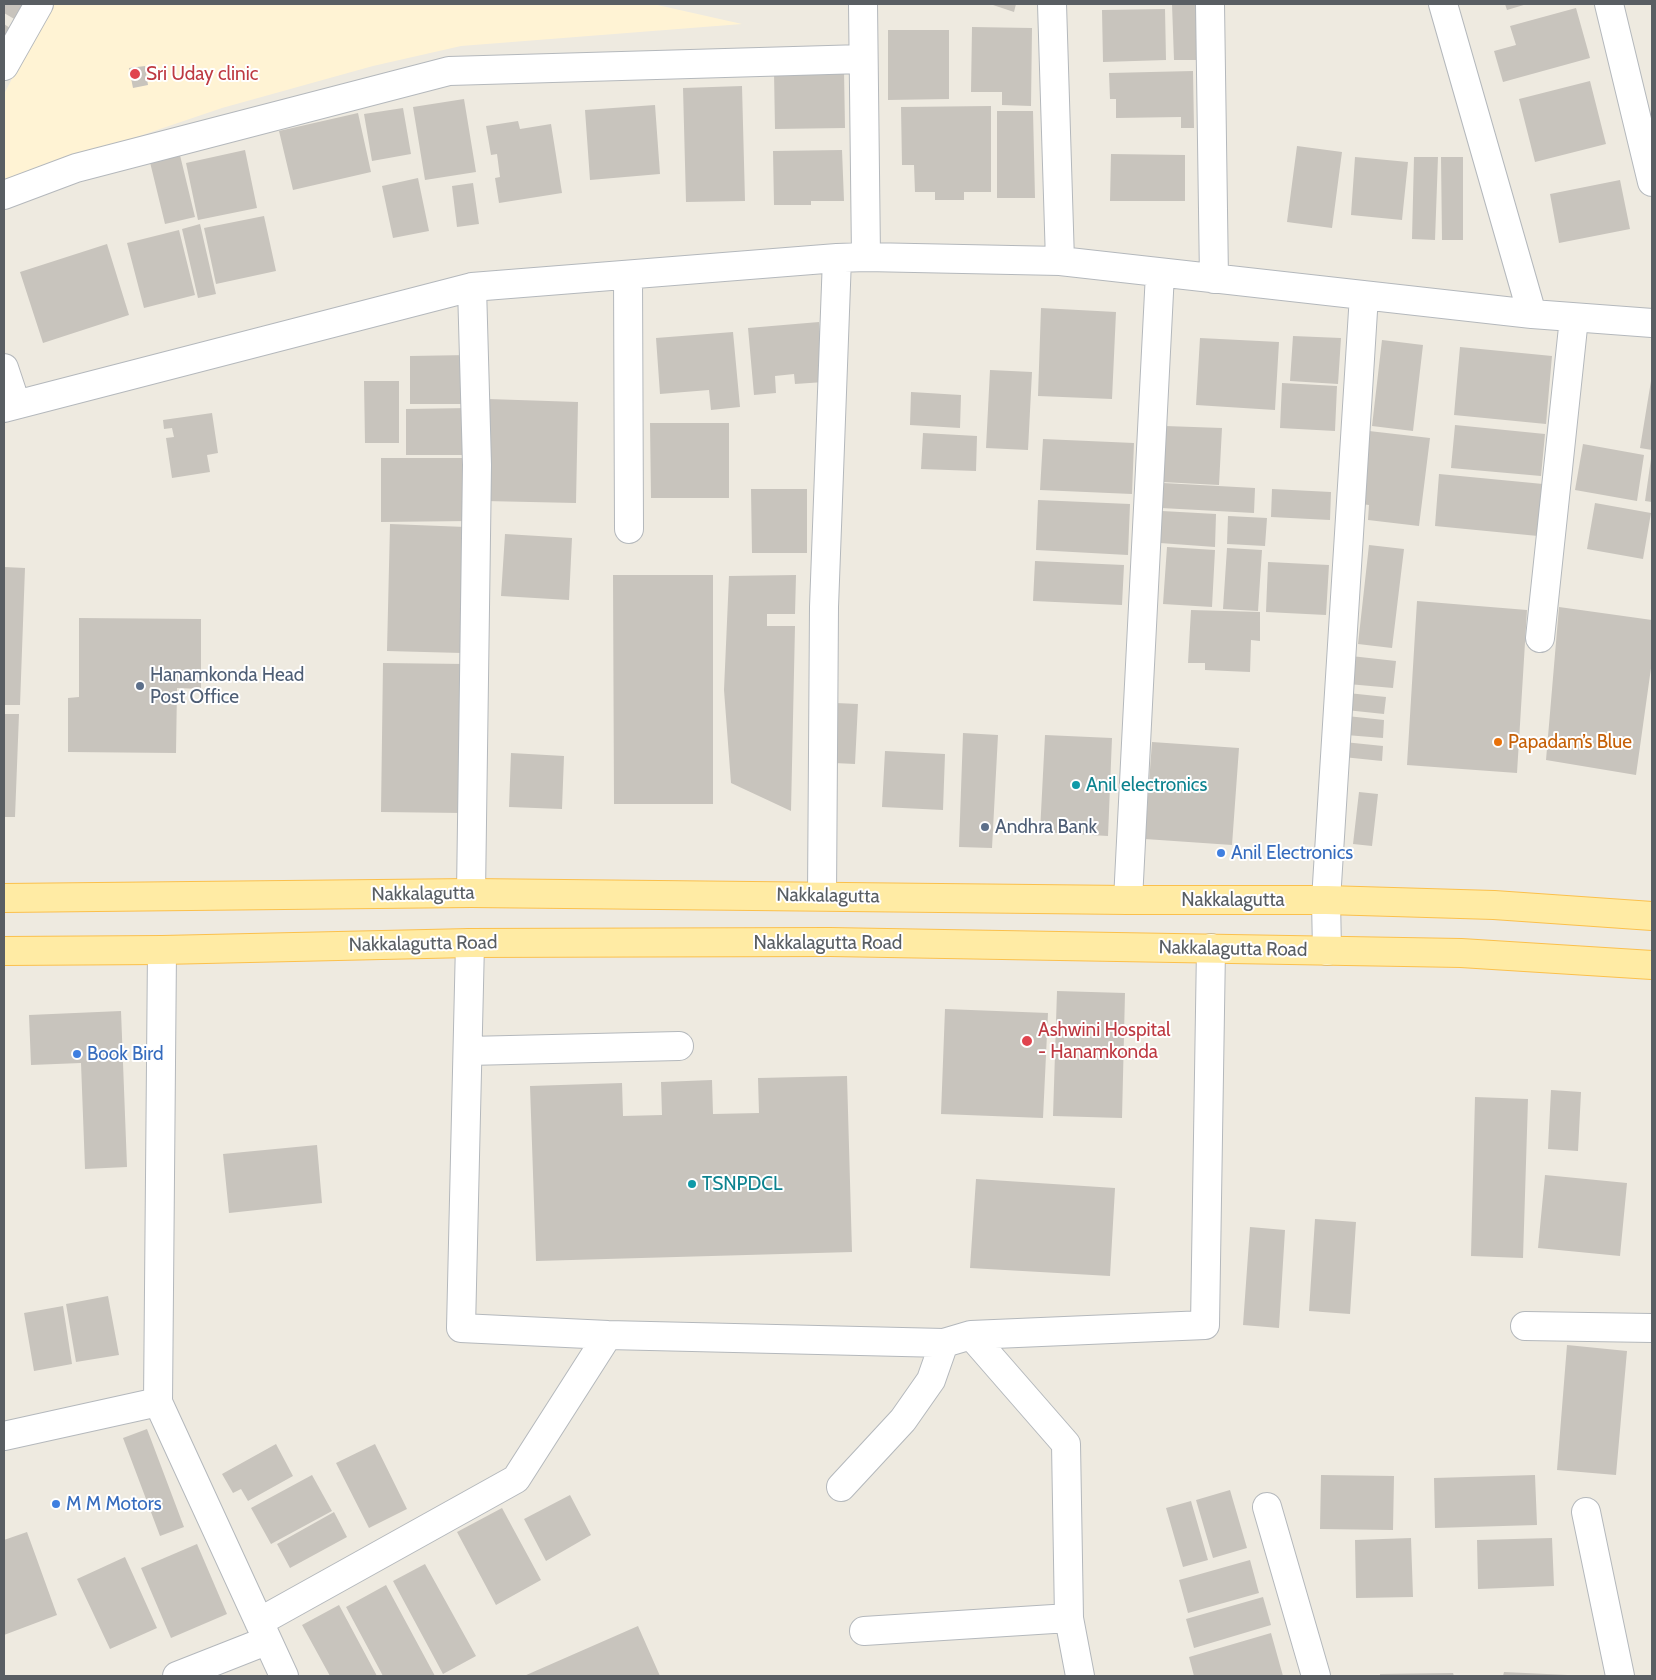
<!DOCTYPE html>
<html>
<head>
<meta charset="utf-8">
<style>
	body { margin:0 }
	#map { position:relative; width:1656px; height:1680px; overflow:hidden; background:#eeeae0; font-family:Cabin,sans-serif }
	canvas { display:block }
	.frame { position:absolute; inset:0; border:5px solid #595e63; pointer-events:none }
</style>
</head>
<body>
<div id="map">
<canvas width="1656" height="1680"></canvas>
<div class="frame"></div>
</div>
<script>
const c = document.querySelector('canvas').getContext('2d');
c.lineJoin = 'round';
function paint(path, color) { c.fillStyle = color; c.fill(path, 'evenodd'); }
const shape = rows => new Path2D(rows.map(r => 'M' + r).join(''));
function strokePath(path, color, width, dash) { c.strokeStyle = color; c.lineWidth = width; c.lineCap = dash ? 'butt' : 'round'; c.setLineDash(dash || []); c.stroke(path); }
function label(font, color, halo, rows, align = 'center') {
  c.font = font + ' Cabin,sans-serif'; c.lineWidth = 4; c.setLineDash([]); c.textBaseline = 'middle'; c.strokeStyle = halo; c.fillStyle = color; for (const [text, x, y, turn = 0] of rows) {
    c.save(); c.translate(x, y); c.rotate((+turn || 0) * Math.PI / 180); c.textAlign = isNaN(turn) ? turn : align; if (halo) c.strokeText(text, 0, 0); c.fillText(text, 0, 0); c.restore();
  }
}
paint(shape([
	[51,4,653,4,742,24,461,46,373,66,222,108,4,182,4,94]
]), '#fff3d4');
paint(shape([
	[4,4,25,4,16,20,4,13],
	[990,4,1016,4,1014,12],
	[1172,4,1199,4,1200,60,1174,60],
	[1505,4,1527,4,1507,10],
	[1576,8,1590,58,1503,82,1494,51,1516,45,1510,26],
	[1165,9,1166,60,1103,62,1102,10],
	[4,24,10,28,4,40],
	[972,27,1032,28,1031,106,1002,105,1002,92,971,92],
	[888,30,949,30,949,99,888,100],
	[145,66,148,85,133,88,129,68],
	[844,70,845,128,775,129,774,72],
	[1193,71,1194,128,1181,128,1181,117,1116,118,1116,99,1110,99,1109,73],
	[1590,81,1606,144,1535,162,1519,99],
	[742,86,745,201,686,202,683,88],
	[464,99,476,172,425,180,413,107],
	[655,105,660,174,590,180,585,110],
	[991,106,991,192,964,192,964,200,935,200,935,192,915,192,914,165,902,165,901,107],
	[403,108,411,154,372,161,364,114],
	[997,111,1033,111,1035,198,997,198],
	[358,113,371,172,293,190,279,131],
	[518,121,520,129,551,124,562,193,499,203,495,178,500,177,497,154,491,155,486,126],
	[1297,146,1342,152,1332,228,1287,222],
	[178,147,195,217,165,224,148,154],
	[245,150,257,208,198,220,186,163],
	[842,150,844,201,811,201,811,205,774,205,773,151],
	[1111,154,1185,155,1185,201,1110,201],
	[1355,157,1408,162,1402,220,1351,215],
	[1414,157,1438,157,1435,240,1412,239],
	[1441,157,1463,157,1463,240,1442,240],
	[418,178,429,231,393,238,382,186],
	[1620,180,1630,229,1559,243,1550,194],
	[473,183,479,224,457,227,452,186],
	[264,216,276,271,216,284,204,228],
	[200,224,216,294,198,298,182,229],
	[179,230,195,295,144,308,127,243],
	[107,244,129,315,43,343,20,272],
	[1041,308,1116,312,1112,399,1038,396],
	[819,322,824,382,795,384,794,374,775,376,776,393,754,395,748,328],
	[733,332,740,407,711,410,709,390,660,394,656,338],
	[1293,336,1341,338,1338,384,1290,381],
	[1200,338,1279,342,1275,410,1196,405],
	[1382,340,1423,345,1413,431,1372,426],
	[1460,347,1552,356,1546,424,1454,415],
	[469,355,469,404,410,404,410,356],
	[990,370,1032,372,1028,450,986,448],
	[364,381,399,381,399,443,365,443],
	[1651,381,1652,382,1652,450,1640,448],
	[1282,383,1337,386,1335,431,1280,428],
	[911,392,961,395,960,428,910,425],
	[488,399,578,402,576,503,485,501],
	[470,408,470,455,406,455,406,409],
	[212,413,218,453,207,455,210,472,172,478,166,438,174,437,172,428,164,429,163,420],
	[650,423,729,423,729,498,651,498],
	[1455,425,1545,434,1541,476,1451,468],
	[1165,426,1222,428,1219,485,1162,482],
	[1369,431,1430,438,1419,526,1368,520,1369,505,1361,504],
	[923,433,977,436,976,471,921,469],
	[1043,439,1134,443,1132,494,1040,490],
	[1583,444,1644,455,1637,501,1575,490],
	[381,458,469,458,470,521,381,522],
	[1651,459,1652,459,1652,502,1645,501],
	[1439,474,1543,484,1538,536,1435,526],
	[1163,483,1255,488,1254,513,1161,508],
	[751,489,807,489,807,553,752,553],
	[1272,489,1331,492,1330,520,1271,517],
	[1038,500,1130,504,1128,555,1036,550],
	[1595,503,1651,513,1643,559,1587,549],
	[1162,511,1216,514,1215,547,1160,543],
	[1228,516,1267,518,1265,546,1227,544],
	[390,524,466,527,462,653,387,651],
	[505,534,572,538,569,600,501,596],
	[1369,545,1404,549,1392,648,1358,644],
	[1167,547,1215,550,1212,607,1163,604],
	[1227,548,1262,550,1258,611,1223,609],
	[1035,561,1124,565,1122,605,1033,601],
	[1268,562,1329,565,1326,615,1266,612],
	[4,567,25,568,20,705,4,705],
	[613,575,713,575,713,804,614,804],
	[796,575,795,614,767,614,767,626,795,626,791,811,731,783,724,690,729,576],
	[1417,601,1527,610,1517,773,1407,765],
	[1559,607,1652,620,1652,661,1636,775,1546,760],
	[1191,610,1260,612,1260,641,1251,640,1250,672,1205,670,1205,663,1188,663],
	[79,618,201,619,201,689,177,688,176,753,68,752,68,698,79,697],
	[1351,656,1396,661,1393,688,1348,684],
	[383,663,466,664,463,813,381,812],
	[1348,693,1386,697,1384,714,1346,710],
	[836,703,858,704,855,764,834,763],
	[4,714,19,714,15,817,4,817],
	[1347,716,1384,720,1383,738,1346,735],
	[963,733,998,735,992,848,959,847],
	[1045,735,1112,738,1108,836,1040,832],
	[1152,742,1239,748,1232,845,1145,839],
	[1344,742,1383,746,1382,761,1343,757],
	[885,751,945,754,943,810,882,807],
	[511,753,564,756,562,809,509,807],
	[1359,792,1378,794,1372,846,1353,844],
	[1057,991,1125,993,1122,1118,1053,1116],
	[945,1009,1048,1013,1043,1118,941,1114],
	[121,1011,127,1167,85,1169,81,1063,31,1065,29,1015],
	[847,1076,852,1252,536,1261,530,1086,622,1083,623,1116,662,1115,661,1082,712,1080,713,1114,759,1113,758,1078],
	[1551,1090,1581,1092,1578,1151,1548,1149],
	[1475,1097,1528,1099,1523,1258,1471,1256],
	[317,1145,322,1203,229,1213,223,1154],
	[1545,1175,1627,1183,1620,1256,1538,1248],
	[976,1179,1115,1188,1110,1276,970,1268],
	[1315,1219,1356,1222,1350,1314,1309,1311],
	[1250,1227,1285,1230,1279,1328,1243,1325],
	[108,1296,119,1355,76,1362,66,1304],
	[63,1306,72,1364,34,1371,24,1313],
	[1567,1345,1627,1351,1616,1475,1557,1470],
	[147,1429,184,1527,160,1536,123,1438],
	[276,1444,293,1476,248,1501,241,1489,233,1493,222,1474],
	[375,1444,407,1509,369,1528,336,1463],
	[312,1475,332,1511,271,1544,251,1508],
	[1321,1475,1394,1476,1393,1530,1320,1529],
	[1535,1475,1537,1525,1435,1528,1434,1478],
	[1230,1490,1247,1548,1213,1558,1196,1500],
	[570,1495,591,1535,546,1561,524,1519],
	[1191,1501,1208,1560,1183,1567,1166,1508],
	[502,1508,541,1580,496,1605,457,1532],
	[334,1512,347,1537,290,1568,277,1544],
	[27,1532,57,1615,4,1635,4,1540],
	[1411,1538,1413,1597,1356,1598,1355,1540],
	[1552,1538,1554,1586,1478,1589,1477,1540],
	[197,1544,227,1614,171,1638,141,1568],
	[125,1557,157,1628,110,1649,77,1579],
	[1250,1560,1259,1593,1188,1613,1179,1580],
	[425,1564,476,1656,443,1674,393,1581],
	[386,1585,435,1676,383,1676,346,1607],
	[1263,1597,1271,1625,1194,1648,1186,1619],
	[339,1605,377,1676,330,1676,302,1625],
	[638,1626,660,1676,524,1676],
	[1271,1633,1283,1676,1194,1676,1189,1657],
	[1504,1672,1568,1675,1568,1676,1503,1676],
	[1453,1673,1454,1676,1380,1676,1380,1674]
]), '#c8c4bd');
const street = shape([
	[863,4,866,257],
	[1052,4,1060,261],
	[1210,4,1214,279],
	[1443,4,1532,314],
	[1609,4,1652,182],
	[4,66,39,4],
	[4,195,76,168,449,71,863,59],
	[628,275,629,529],
	[4,368,16,404],
	[4,408,472,287,837,258,866,257,1060,261,1532,314,1652,323],
	[1540,638,1574,318],
	[471,893,477,465,472,287],
	[822,896,824,607,837,258],
	[1128,900,1160,273],
	[470,943,461,1328,608,1335,944,1343,971,1335,1205,1325,1211,948],
	[1327,951,1326,900,1364,295],
	[468,1051,679,1046],
	[1525,1326,1652,1328],
	[971,1335,1066,1444,1069,1618,1080,1676],
	[158,1402,162,950],
	[4,1436,158,1402,284,1676],
	[841,1487,903,1420,931,1380,944,1343],
	[1267,1507,1316,1676],
	[1586,1512,1620,1676],
	[259,1622,516,1479,608,1335],
	[864,1631,1069,1618],
	[177,1676,266,1641]
]);
const primary = shape([
	[4,898,471,893,1128,900,1326,900,1494,905,1652,916],
	[4,951,162,950,470,943,830,942,1461,953,1652,965]
]);
strokePath(street, '#b4b8bc', 30);
strokePath(primary, '#fbc04c', 30);
strokePath(street, '#fff', 28);
strokePath(primary, '#ffeba4', 28);
for (const [x, y, r, color] of [
	[135,74,6,"#e0444e"],
	[140,686,5,"#5c6f8a"],
	[1498,742,5,"#e8710a"],
	[1076,785,5,"#0f9aa8"],
	[985,827,5,"#5c6f8a"],
	[1221,853,5,"#3f7fe0"],
	[1027,1041,6,"#e0444e"],
	[77,1054,5,"#3f7fe0"],
	[692,1184,5,"#0f9aa8"],
	[56,1504,5,"#3f7fe0"]
]) { const dot = new Path2D(); dot.arc(x, y, r, 0, 2 * Math.PI); c.fillStyle = color; c.fill(dot); strokePath(dot, '#fff', 2); }
label('19px', '#be3a42', '#fff', [
	["Sri Uday clinic",146,74],
	["Ashwini Hospital",1038,1030],
	["- Hanamkonda",1038,1052]
], 'left');
label('19px', '#4e5e75', '#fff', [
	["Hanamkonda Head",150,675],
	["Post Office",150,697],
	["Andhra Bank",995,827]
], 'left');
label('19px', '#c56008', '#fff', [
	["Papadam’s Blue",1508,742]
], 'left');
label('19px', '#0d838f', '#fff', [
	["Anil electronics",1086,785],
	["TSNPDCL",702,1184]
], 'left');
label('19px', '#366cbe', '#fff', [
	["Anil Electronics",1231,853],
	["Book Bird",87,1054],
	["M M Motors",66,1504]
], 'left');
label('19px', '#595e63', '#fff', [
	["Nakkalagutta",423,894,-1],
	["Nakkalagutta",828,896,1],
	["Nakkalagutta",1233,900],
	["Nakkalagutta Road",828,943],
	["Nakkalagutta Road",423,944,-1],
	["Nakkalagutta Road",1233,949,1]
]);
</script>
</body>
</html>
